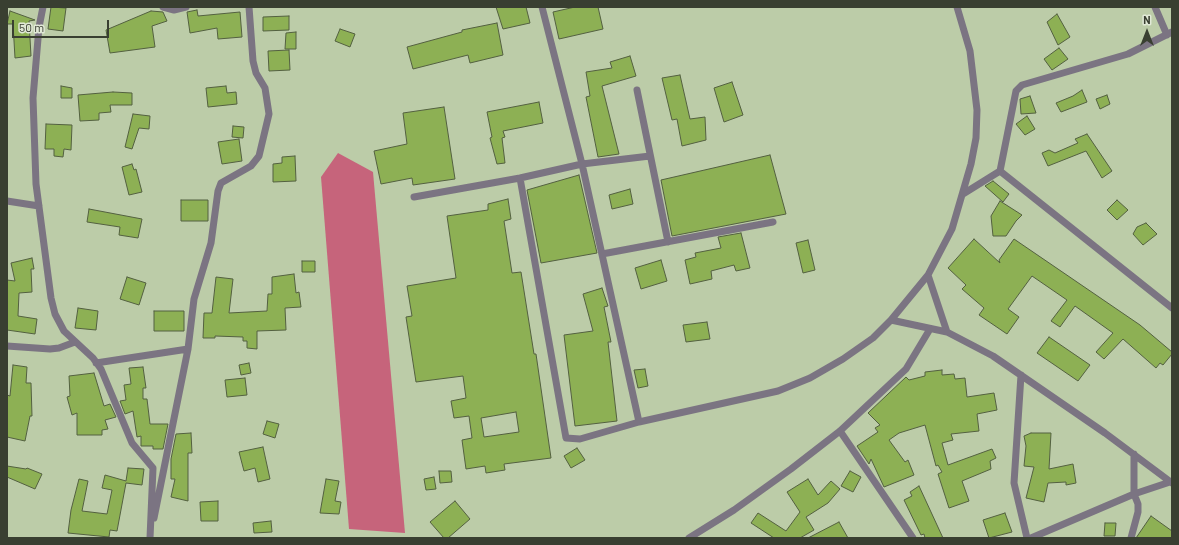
<!DOCTYPE html>
<html>
<head>
<meta charset="utf-8">
<style>
	body { margin:0 }
	#map { position:relative; width:1179px; height:545px; overflow:hidden; background:#bccca8; font-family:Barlow,sans-serif }
	canvas { display:block }
	.frame { position:absolute; inset:0; border:8px solid #393f31; pointer-events:none }
	.north { position:absolute; left:1127px; top:12px; width:40px; height:40px; -webkit-text-stroke:3px #e1e9d7; paint-order:stroke; rotate:0deg; font-size:11px; font-weight:700; line-height:16px; text-align:center; color:#393f31 }
	.north::after { content:''; display:block; margin:auto; width:14px; height:18px; background:#393f31; clip-path:polygon(50% 0,100% 100%,50% 72%,0 100%) }
	.scale { position:absolute; left:12px; top:20px; width:97px; height:18px; box-sizing:border-box; border:2px solid #393f31; border-top:0; padding-left:5px; font-size:12px; line-height:14px; white-space:nowrap; color:#393f31; -webkit-text-stroke:3px #e1e9d7; paint-order:stroke }
</style>
</head>
<body>
<div id="map">
<canvas width="1179" height="545"></canvas>
<div class="frame"></div>
<div class="north">N</div>
<div class="scale">50 m</div>
</div>
<script>
const c = document.querySelector('canvas').getContext('2d');
c.lineJoin = 'round';
function paint(path, color) { c.fillStyle = color; c.fill(path, 'evenodd'); }
const shape = rows => new Path2D(rows.map(r => 'M' + r).join(''));
function strokePath(path, color, width, dash) { c.strokeStyle = color; c.lineWidth = width; c.lineCap = dash ? 'butt' : 'round'; c.setLineDash(dash || []); c.stroke(path); }
paint(shape([
	[338,153,373,172,405,533,349,529,321,177]
]), '#c6647b');
const building = shape([
	[51,7,66,8,63,31,48,29,51,7],
	[496,7,526,7,530,23,503,29,496,7],
	[575,7,598,7,603,29,559,39,553,12,575,7],
	[197,10,198,16,240,12,242,37,218,39,217,28,190,33,187,12,197,10],
	[10,11,35,20,29,21,31,56,15,58,13,24,7,24,10,11],
	[151,11,163,12,167,21,152,26,155,47,110,53,106,30,151,11],
	[1057,14,1070,37,1058,45,1047,22,1057,14],
	[289,16,289,30,263,31,263,17,289,16],
	[497,23,503,55,470,63,468,55,413,69,407,47,462,32,462,30,497,23],
	[340,29,355,34,350,47,335,41,340,29],
	[296,32,296,49,285,49,286,33,296,32],
	[1059,48,1068,59,1052,70,1044,59,1059,48],
	[289,50,290,70,269,71,268,51,289,50],
	[630,56,636,76,602,86,619,154,598,157,586,97,590,96,586,72,612,68,610,62,630,56],
	[680,75,690,119,705,117,706,140,682,146,677,119,672,120,662,78,680,75],
	[732,82,743,115,724,122,714,88,732,82],
	[61,86,72,88,72,98,61,98,61,86],
	[226,86,227,93,236,92,237,104,208,107,206,88,226,86],
	[1082,90,1087,102,1061,112,1056,103,1073,96,1082,90],
	[113,92,132,93,132,105,110,105,111,112,99,113,99,120,80,121,78,95,113,92],
	[1107,95,1110,104,1100,109,1096,99,1107,95],
	[1030,96,1036,113,1021,114,1020,99,1030,96],
	[539,102,543,123,503,131,505,137,502,138,505,163,497,164,490,138,492,137,487,112,539,102],
	[444,107,455,179,413,185,412,178,381,184,374,151,407,144,403,113,444,107],
	[133,114,150,116,149,129,139,128,132,149,125,147,133,114],
	[1027,116,1035,129,1025,135,1016,124,1027,116],
	[46,124,72,125,71,150,64,149,63,157,54,156,54,149,45,149,46,124],
	[233,126,244,127,243,138,232,137,233,126],
	[1087,134,1112,171,1102,178,1086,151,1048,166,1042,153,1049,150,1055,153,1078,143,1075,139,1087,134],
	[239,139,242,161,222,164,218,142,239,139],
	[770,155,786,214,672,236,661,180,770,155],
	[295,156,296,181,273,182,273,164,282,163,282,157,295,156],
	[132,164,134,170,136,169,142,192,129,195,122,167,132,164],
	[579,175,597,253,541,263,527,190,579,175],
	[993,181,1009,194,1003,202,985,186,993,181],
	[630,189,633,204,612,209,609,195,630,189],
	[508,199,511,219,504,221,512,273,521,272,534,354,536,354,551,458,504,464,505,470,486,473,485,466,466,469,462,440,472,438,469,416,454,418,451,401,466,398,463,376,416,382,406,317,412,316,407,286,456,278,447,216,488,210,488,204,508,199],
	[516,412,519,432,484,437,481,418,516,412],
	[181,200,208,200,208,221,181,221,181,200],
	[1117,200,1128,210,1117,220,1107,210,1117,200],
	[1000,201,1022,215,1016,221,1006,236,993,236,991,216,1000,201],
	[89,209,142,219,138,238,119,235,120,227,87,222,89,209],
	[1146,223,1157,234,1143,245,1133,234,1137,227,1146,223],
	[741,233,750,268,736,271,734,265,711,271,712,279,690,284,685,260,696,257,695,253,721,248,718,237,741,233],
	[974,239,1000,263,999,260,1014,239,1140,325,1172,352,1172,354,1163,365,1160,363,1156,368,1123,339,1104,359,1096,352,1113,333,1075,306,1060,327,1051,321,1067,300,1032,276,1008,309,1019,317,1007,334,979,315,984,308,962,289,966,285,948,268,974,239],
	[808,240,815,270,803,273,796,243,808,240],
	[32,258,34,269,31,269,32,292,19,293,18,316,37,319,35,334,7,330,7,280,15,281,11,263,32,258],
	[661,260,667,281,641,289,635,268,661,260],
	[302,261,315,261,315,272,302,272,302,261],
	[294,274,296,293,299,292,301,307,285,308,286,330,257,331,257,349,247,348,247,341,243,341,243,337,215,336,215,338,203,338,204,313,212,313,216,277,233,279,229,313,267,311,268,294,272,294,272,277,294,274],
	[127,277,146,283,139,305,120,299,127,277],
	[602,288,608,306,604,307,611,342,608,342,617,421,575,426,564,335,593,331,583,294,602,288],
	[78,308,98,311,96,330,75,328,78,308],
	[154,311,184,311,184,331,154,331,154,311],
	[707,322,710,339,686,342,683,325,707,322],
	[1049,337,1090,365,1078,381,1037,353,1049,337],
	[249,363,251,373,241,375,239,365,249,363],
	[13,365,27,367,26,383,31,383,32,416,30,416,25,441,7,437,7,395,10,396,13,365],
	[143,367,146,388,143,388,143,399,147,399,150,424,168,424,163,449,153,449,153,446,141,446,141,436,137,437,133,411,125,414,120,401,126,400,124,385,131,384,129,368,143,367],
	[645,369,648,386,638,388,634,370,645,369],
	[942,370,942,375,954,374,955,379,965,378,967,397,994,393,997,410,977,414,979,431,951,434,953,440,942,443,948,465,992,449,996,458,990,461,991,469,962,481,969,501,949,508,938,474,942,472,938,465,936,466,925,425,899,433,889,440,905,462,908,460,914,475,884,487,871,459,869,464,857,446,878,432,875,428,880,425,868,413,906,377,909,380,925,376,925,372,942,370],
	[94,373,104,406,110,404,116,417,105,420,108,429,102,430,102,435,77,435,77,413,72,415,67,397,70,396,69,376,94,373],
	[245,378,247,395,227,397,225,380,245,378],
	[267,421,279,424,275,438,263,434,267,421],
	[191,433,192,453,188,453,188,501,171,497,175,479,171,479,171,459,176,434,191,433],
	[1031,433,1051,433,1049,469,1073,464,1076,483,1066,485,1066,482,1048,483,1044,502,1026,498,1034,467,1024,466,1026,446,1024,436,1031,433],
	[263,447,270,479,258,482,255,468,244,471,239,452,263,447],
	[577,448,585,460,571,468,564,456,577,448],
	[7,466,26,469,27,468,42,474,35,489,7,477,7,466],
	[128,468,144,469,142,485,126,483,117,531,110,530,109,537,68,533,71,510,79,479,88,481,82,511,107,514,112,490,102,488,105,475,126,481,128,468],
	[439,471,451,471,452,482,440,483,439,471],
	[850,471,861,477,853,492,841,486,850,471],
	[434,477,436,489,426,490,424,479,434,477],
	[326,479,339,481,335,501,341,502,339,514,320,513,326,479],
	[808,479,818,495,831,481,840,489,828,503,806,517,814,530,800,538,774,538,751,523,758,513,786,531,800,512,787,492,808,479],
	[919,486,943,538,925,538,924,534,921,535,904,500,912,496,910,492,919,486],
	[218,501,218,521,201,521,200,502,218,501],
	[455,501,470,519,448,538,444,538,430,522,455,501],
	[1005,513,1012,532,989,538,983,520,1005,513],
	[1151,516,1172,531,1172,538,1136,538,1151,516],
	[271,521,272,532,254,533,253,523,271,521],
	[839,522,848,538,808,538,839,522],
	[1105,523,1116,523,1115,536,1104,536,1105,523]
]);
paint(building, '#8db054');
strokePath(building, '#536040', 1);
strokePath(shape([
	[43,7,39,27,33,98,36,184,51,298,55,314,64,331,93,358,101,369,132,443,153,468,150,538],
	[163,7,174,10,186,7],
	[542,7,582,164,639,422],
	[1155,7,1167,35],
	[637,90,668,242],
	[1000,171,1172,308],
	[520,178,566,438,580,439,639,422,778,391,810,378,843,359,873,338,891,320,928,275,952,229,971,164,976,138,977,110,970,51,957,7],
	[963,194,1000,171,1016,91,1022,85,1128,54,1172,32],
	[414,197,520,178,582,164,650,156],
	[7,201,39,206],
	[602,254,773,222],
	[928,275,947,332],
	[891,320,947,332,993,356,1105,433,1172,483],
	[7,346,50,349,59,348,75,342],
	[96,363,188,349],
	[1021,375,1014,483,1027,538],
	[840,431,913,538],
	[154,518,188,349,194,299,211,243,218,191,221,183,251,166,259,156,269,114,265,88,256,73,253,61,249,7],
	[689,538,734,510,791,469,840,431,906,369,930,329],
	[1031,538,1134,494,1170,482],
	[1131,538,1138,512,1138,504,1134,494,1134,454]
]), '#7b7482', 7);
</script>
</body>
</html>
